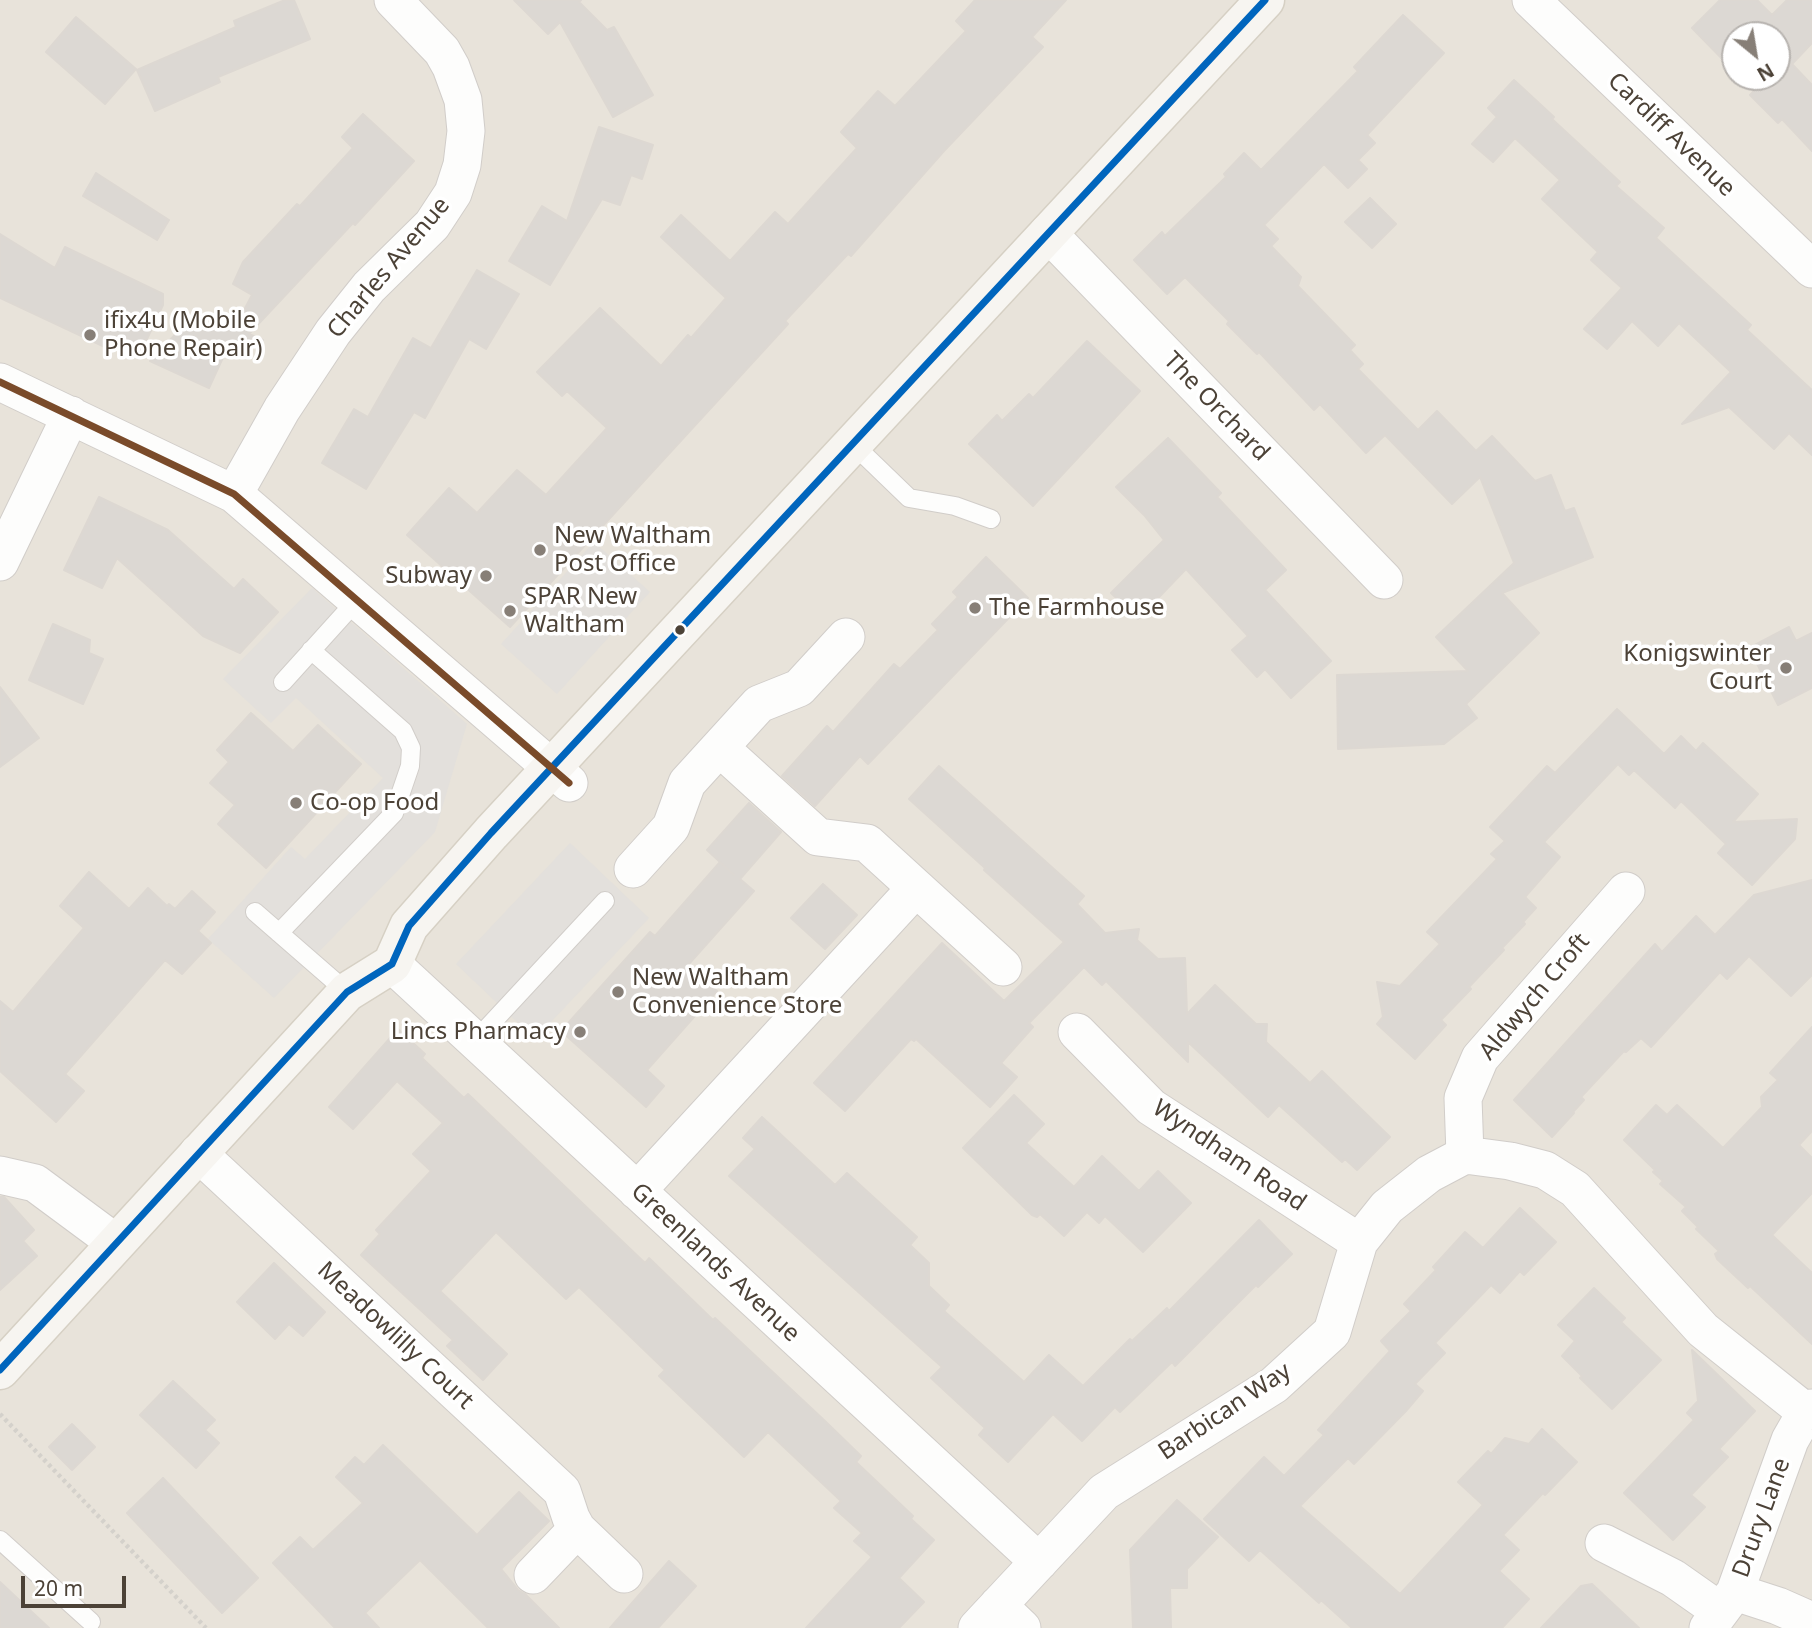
<!DOCTYPE html>
<html>
<head>
<meta charset="utf-8">
<style>
	body { margin:0 }
	#map { position:relative; width:1812px; height:1628px; overflow:hidden; background:#f4f1ed; font-family:"Noto Sans",sans-serif }
	canvas { display:block }
	.north { position:absolute; left:1721px; top:21px; width:70px; height:70px; box-sizing:border-box; background:#fff; border:2px solid #b7b3af; border-radius:50%; rotate:150deg; font-size:19px; font-weight:700; line-height:28px; text-align:center; color:#4c4237 }
	.north::after { content:''; display:block; margin:auto; width:24px; height:32px; background:#877f77; clip-path:polygon(50% 0,100% 100%,50% 72%,0 100%) }
	.scale { position:absolute; left:21px; top:1576px; width:105px; height:32px; box-sizing:border-box; border:4px solid #4c4237; border-top:0; padding-left:9px; font-size:21px; line-height:24px; white-space:nowrap; color:#4c4237; -webkit-text-stroke:5px #fff; paint-order:stroke }
</style>
</head>
<body>
<div id="map">
<canvas width="1812" height="1628"></canvas>
<div class="north">N</div>
<div class="scale">20 m</div>
</div>
<script>
const c = document.querySelector('canvas').getContext('2d');
c.lineJoin = 'round';
function paint(path, color) { c.fillStyle = color; c.fill(path, 'evenodd'); }
const shape = rows => new Path2D(rows.map(r => 'M' + r).join(''));
function strokePath(path, color, width, dash) { c.strokeStyle = color; c.lineWidth = width; c.lineCap = dash ? 'butt' : 'round'; c.setLineDash(dash || []); c.stroke(path); }
function label(font, color, halo, rows, align = 'center') {
  c.font = font + ' "Noto Sans",sans-serif'; c.lineWidth = 7; c.setLineDash([]); c.textBaseline = 'middle'; c.strokeStyle = halo; c.fillStyle = color; for (const [text, x, y, turn = 0] of rows) {
    c.save(); c.translate(x, y); c.rotate((+turn || 0) * Math.PI / 180); c.textAlign = isNaN(turn) ? turn : align; if (halo) c.strokeText(text, 0, 0); c.fillText(text, 0, 0); c.restore();
  }
}
paint(shape([
	[0,0,1812,0,1812,1628,0,1628],
	[1735,35,1777,35,1777,77,1735,77]
]), '#e8e3da');
paint(shape([
	[594,542,650,592,557,694,501,644],
	[312,588,467,724,435,832,274,998,208,939,291,847,305,859,383,778,296,698,271,723,223,679],
	[570,843,649,918,535,1039,456,964]
]), '#e3e0dc');
const building = shape([
	[285,0,294,0,310,39,218,77,220,82,155,111,137,70,236,27,234,21,285,0],
	[514,0,581,0,579,2,607,30,614,27,653,95,613,117,560,22,548,34,514,0],
	[975,0,1066,0,1032,37,1043,47,944,151,851,256,848,254,785,321,788,324,510,627,407,535,449,488,477,513,517,470,546,495,607,428,567,391,562,396,537,372,600,308,661,366,688,335,691,338,726,298,661,237,681,215,730,261,775,212,788,224,857,148,841,132,878,91,895,106,966,31,956,21,975,0],
	[1720,0,1757,0,1772,15,1787,0,1812,0,1812,43,1792,64,1812,85,1812,151,1782,119,1778,123,1750,95,1754,91,1740,77,1777,77,1777,35,1735,35,1735,72,1692,28,1720,0],
	[1403,15,1444,53,1367,135,1375,143,1358,160,1367,169,1348,188,1324,164,1264,225,1278,239,1271,246,1301,277,1298,286,1355,345,1350,350,1363,364,1358,369,1418,430,1437,411,1476,451,1492,436,1535,481,1551,475,1565,511,1574,508,1593,557,1502,593,1539,633,1466,704,1477,718,1444,744,1338,749,1337,675,1468,671,1436,637,1514,563,1480,477,1452,504,1385,435,1366,453,1320,404,1314,410,1259,352,1257,354,1227,324,1229,321,1185,277,1167,294,1134,260,1162,232,1165,236,1226,177,1224,174,1244,153,1261,170,1358,71,1354,67,1403,15],
	[76,17,136,69,105,104,46,52,76,17],
	[1514,80,1554,117,1552,119,1620,182,1616,186,1664,228,1656,238,1751,325,1747,330,1812,390,1812,455,1789,433,1774,449,1729,407,1682,424,1731,372,1679,323,1658,346,1632,321,1607,349,1584,329,1622,288,1591,260,1598,252,1542,199,1560,180,1515,138,1493,162,1472,144,1497,117,1488,108,1514,80],
	[363,114,414,161,355,225,353,223,249,334,263,340,236,348,231,353,226,351,209,388,150,361,190,319,213,329,217,319,235,327,252,295,233,284,243,262,297,204,300,206,353,148,342,137,363,114],
	[599,127,653,145,642,179,631,175,620,205,602,199,550,285,509,261,542,206,567,221,599,127],
	[96,173,169,220,157,240,83,196,96,173],
	[1370,198,1396,224,1372,248,1345,222,1370,198],
	[0,234,55,268,65,247,163,294,163,305,139,356,109,343,107,348,0,298,0,234],
	[477,270,519,294,486,349,469,339,425,418,414,412,366,489,322,463,354,409,368,417,413,338,431,348,477,270],
	[1087,341,1140,391,1033,506,969,444,997,415,1002,421,1029,394,1033,398,1087,341],
	[1168,438,1221,493,1217,497,1286,570,1265,590,1331,661,1291,698,1265,669,1257,677,1232,650,1248,636,1186,569,1138,619,1111,593,1164,540,1144,515,1116,487,1168,438],
	[99,497,168,530,234,589,243,579,278,612,240,653,203,636,117,558,102,588,64,570,99,497],
	[986,557,1028,598,868,764,860,756,815,806,782,776,827,726,833,732,894,664,900,669,938,630,932,624,958,597,953,592,986,557],
	[53,624,90,640,89,653,103,659,83,704,29,680,53,624],
	[1789,627,1796,641,1812,633,1812,688,1778,705,1749,648,1789,627],
	[0,687,39,738,0,767,0,687],
	[1617,709,1664,754,1681,736,1696,751,1703,743,1758,794,1733,822,1797,819,1795,839,1752,885,1718,853,1726,844,1681,801,1675,808,1634,770,1629,775,1618,764,1544,842,1560,857,1525,897,1536,908,1523,922,1525,924,1502,948,1504,950,1469,987,1471,989,1441,1020,1446,1025,1415,1059,1377,1024,1383,1017,1377,982,1400,986,1440,944,1427,932,1497,859,1491,854,1505,841,1490,827,1547,766,1555,773,1617,709],
	[251,713,293,751,318,725,361,764,266,868,218,824,235,805,210,783,229,762,217,750,251,713],
	[939,766,1084,896,1077,904,1105,933,1139,929,1137,940,1158,959,1185,958,1187,1014,1215,985,1256,1024,1267,1024,1266,1042,1310,1083,1322,1071,1390,1137,1357,1170,1345,1159,1342,1162,1279,1105,1268,1117,1188,1042,1188,1062,1106,981,1102,985,1084,967,1029,1023,1033,1027,1001,1063,1017,1077,990,1107,916,1039,914,1041,911,1039,845,1111,814,1083,942,943,1004,1001,1064,942,984,870,985,868,909,799,939,766],
	[749,803,781,832,740,879,754,891,688,965,717,991,647,1070,664,1086,646,1107,561,1031,650,932,655,936,720,862,734,875,707,850,749,803],
	[89,872,129,909,148,888,167,906,169,904,175,909,192,891,215,912,198,931,211,943,182,974,165,960,65,1074,84,1091,56,1122,0,1071,0,1001,13,1012,84,928,60,906,89,872],
	[1812,880,1812,975,1791,996,1749,956,1727,979,1720,972,1651,1047,1641,1038,1626,1052,1624,1051,1581,1097,1584,1100,1573,1112,1574,1113,1552,1137,1514,1100,1655,944,1662,952,1696,916,1715,935,1754,895,1812,880],
	[823,884,857,915,825,949,791,918,823,884],
	[1812,1027,1812,1131,1799,1145,1812,1158,1812,1193,1772,1235,1812,1273,1812,1344,1750,1286,1748,1288,1717,1259,1715,1254,1719,1251,1696,1229,1698,1227,1682,1211,1686,1207,1660,1184,1663,1181,1653,1172,1655,1170,1624,1140,1656,1105,1667,1115,1677,1105,1723,1148,1762,1107,1761,1097,1778,1080,1770,1073,1812,1027],
	[398,1029,425,1054,422,1058,464,1098,468,1094,645,1263,649,1258,713,1320,715,1318,825,1421,861,1456,856,1462,913,1516,911,1519,934,1540,899,1578,924,1602,899,1628,806,1628,872,1557,854,1541,862,1533,834,1508,841,1501,768,1432,744,1457,659,1376,665,1370,579,1287,566,1299,496,1232,440,1291,507,1354,483,1380,447,1346,453,1340,361,1255,380,1234,376,1230,431,1171,413,1154,443,1123,397,1081,353,1129,329,1107,398,1029],
	[1014,1095,1044,1124,1026,1143,1074,1187,1102,1156,1139,1191,1158,1171,1191,1203,1143,1252,1105,1216,1099,1223,1087,1212,1064,1236,1040,1214,1037,1217,1032,1215,963,1148,1014,1095],
	[762,1117,835,1185,847,1173,917,1237,910,1245,929,1263,929,1286,949,1305,944,1311,1024,1382,1049,1355,1083,1386,1130,1339,1132,1341,1167,1308,1169,1311,1259,1220,1292,1254,1258,1287,1256,1285,1175,1366,1172,1362,1120,1412,1115,1407,1082,1441,1053,1414,1008,1462,979,1435,985,1428,931,1378,942,1367,729,1176,755,1149,743,1138,762,1117],
	[0,1197,4,1197,34,1230,23,1241,37,1256,0,1290,0,1197],
	[1520,1208,1556,1242,1524,1275,1520,1271,1500,1293,1491,1285,1435,1343,1445,1353,1415,1384,1423,1391,1406,1411,1354,1464,1348,1458,1300,1506,1400,1594,1483,1505,1458,1482,1488,1451,1491,1454,1505,1438,1529,1444,1542,1429,1577,1462,1545,1495,1543,1493,1503,1535,1519,1550,1499,1571,1529,1599,1502,1628,1352,1628,1321,1600,1319,1603,1260,1550,1249,1561,1204,1519,1264,1457,1284,1476,1324,1435,1318,1430,1390,1351,1381,1341,1411,1311,1404,1304,1436,1270,1433,1267,1465,1232,1483,1248,1520,1208],
	[274,1263,325,1312,303,1336,289,1324,275,1339,237,1302,274,1263],
	[1594,1288,1625,1318,1621,1322,1661,1360,1612,1409,1580,1378,1582,1376,1562,1356,1575,1341,1558,1325,1594,1288],
	[1692,1350,1755,1411,1719,1449,1728,1457,1691,1495,1705,1507,1673,1540,1624,1493,1694,1420,1687,1413,1698,1401,1692,1350],
	[173,1381,215,1420,205,1430,219,1443,196,1468,140,1415,173,1381],
	[72,1424,95,1447,72,1470,49,1447,72,1424],
	[383,1445,477,1535,519,1492,549,1521,501,1569,518,1590,525,1594,559,1628,488,1628,420,1560,365,1613,379,1628,335,1628,273,1563,300,1537,313,1550,363,1503,336,1477,355,1457,364,1465,383,1445],
	[163,1478,258,1578,222,1613,127,1513,163,1478],
	[1177,1500,1218,1537,1187,1569,1187,1588,1170,1588,1171,1628,1133,1628,1130,1550,1177,1500],
	[669,1561,696,1586,658,1628,610,1628,669,1561],
	[0,1582,49,1628,0,1628,0,1582],
	[1592,1584,1639,1628,1541,1628,1581,1586,1592,1584]
]);
paint(building, '#dcd8d3');
strokePath(building, '#ddd8d2', 2);
const lane = shape([
	[852,443,909,498,955,506,991,519],
	[283,682,357,600],
	[255,912,347,992],
	[279,933,394,813,410,766,411,748,403,731,311,650],
	[475,1041,605,901],
	[0,1540,91,1622]
]);
const street = shape([
	[1531,0,1812,269],
	[1048,233,1384,580],
	[0,382,234,494,569,783],
	[234,494,282,409,333,332,369,287,432,225,453,193,462,165,466,131,463,100,451,67,442,51,393,0],
	[0,562,71,415],
	[720,748,818,837,867,843,1003,967],
	[633,869,671,827,687,783,759,704,799,688,846,637],
	[392,964,1039,1562],
	[1077,1032,1151,1107,1359,1242],
	[198,1153,562,1491,571,1518,577,1529,624,1574],
	[1465,1155,1463,1098,1480,1058,1626,891],
	[0,1175,35,1183,116,1243],
	[637,1191,916,888],
	[1604,1543,1673,1578,1720,1611],
	[533,1575,577,1529],
	[1735,1592,1778,1606,1812,1621],
	[998,1605,1022,1628],
	[977,1628,1104,1492,1274,1385,1332,1332,1359,1242,1387,1207,1429,1174,1465,1155,1510,1161,1545,1170,1575,1189,1703,1330,1806,1412],
	[1708,1628,1735,1592,1790,1440,1806,1412,1812,1408]
]);
const secondary = shape([
	[0,1370,347,992,392,964,409,926,491,833,1265,0]
]);
strokePath(lane, '#d1cdc9', 20);
strokePath(street, '#d1cdc9', 39);
strokePath(secondary, '#d6d0c4', 41);
strokePath(shape([
	[0,1414,206,1628]
]), '#d4d1cb', 4.5, [3.5, 3.5]);
strokePath(lane, '#fdfdfc', 18);
strokePath(street, '#fdfdfc', 37);
strokePath(secondary, '#f7f5f1', 38);
strokePath(shape([
	[0,1370,347,992,392,964,409,926,491,833,1265,0]
]), '#0065bd', 7);
strokePath(shape([
	[0,382,234,494,569,783]
]), '#7a4b2a', 7);
for (const [x, y, r, color] of [
	[90,335,7,"#877f77"],
	[540,550,7,"#877f77"],
	[486,576,7,"#877f77"],
	[975,608,7,"#877f77"],
	[510,611,7,"#877f77"],
	[680,630,6,"#4c4237"],
	[1786,668,7,"#877f77"],
	[296,803,7,"#877f77"],
	[618,992,7,"#877f77"],
	[580,1032,7,"#877f77"]
]) { const dot = new Path2D(); dot.arc(x, y, r, 0, 2 * Math.PI); c.fillStyle = color; c.fill(dot); strokePath(dot, '#fff', 2.5); }
label('24px', '#4c4237', '#fff', [
	["Cardiff Avenue",1671,135,44],
	["Charles Avenue",389,268,-50],
	["The Orchard",1216,407,46],
	["Aldwych Croft",1535,997,-50],
	["Wyndham Road",1229,1156,34],
	["Greenlands Avenue",715,1263,43],
	["Meadowlilly Court",395,1336,43],
	["Barbican Way",1225,1412,-34],
	["Drury Lane",1762,1518,-70]
]);
label('24px', '#4c4237', '#fff', [
	["ifix4u (Mobile",104,321],
	["Phone Repair)",104,349],
	["New Waltham",554,536],
	["Post Office",554,564],
	["Subway",472,576,"right"],
	["SPAR New",524,597],
	["Waltham",524,625],
	["The Farmhouse",989,608],
	["Konigswinter",1772,654,"right"],
	["Court",1772,682,"right"],
	["Co-op Food",310,803],
	["New Waltham",632,978],
	["Convenience Store",632,1006],
	["Lincs Pharmacy",566,1032,"right"]
], 'left');
</script>
</body>
</html>
